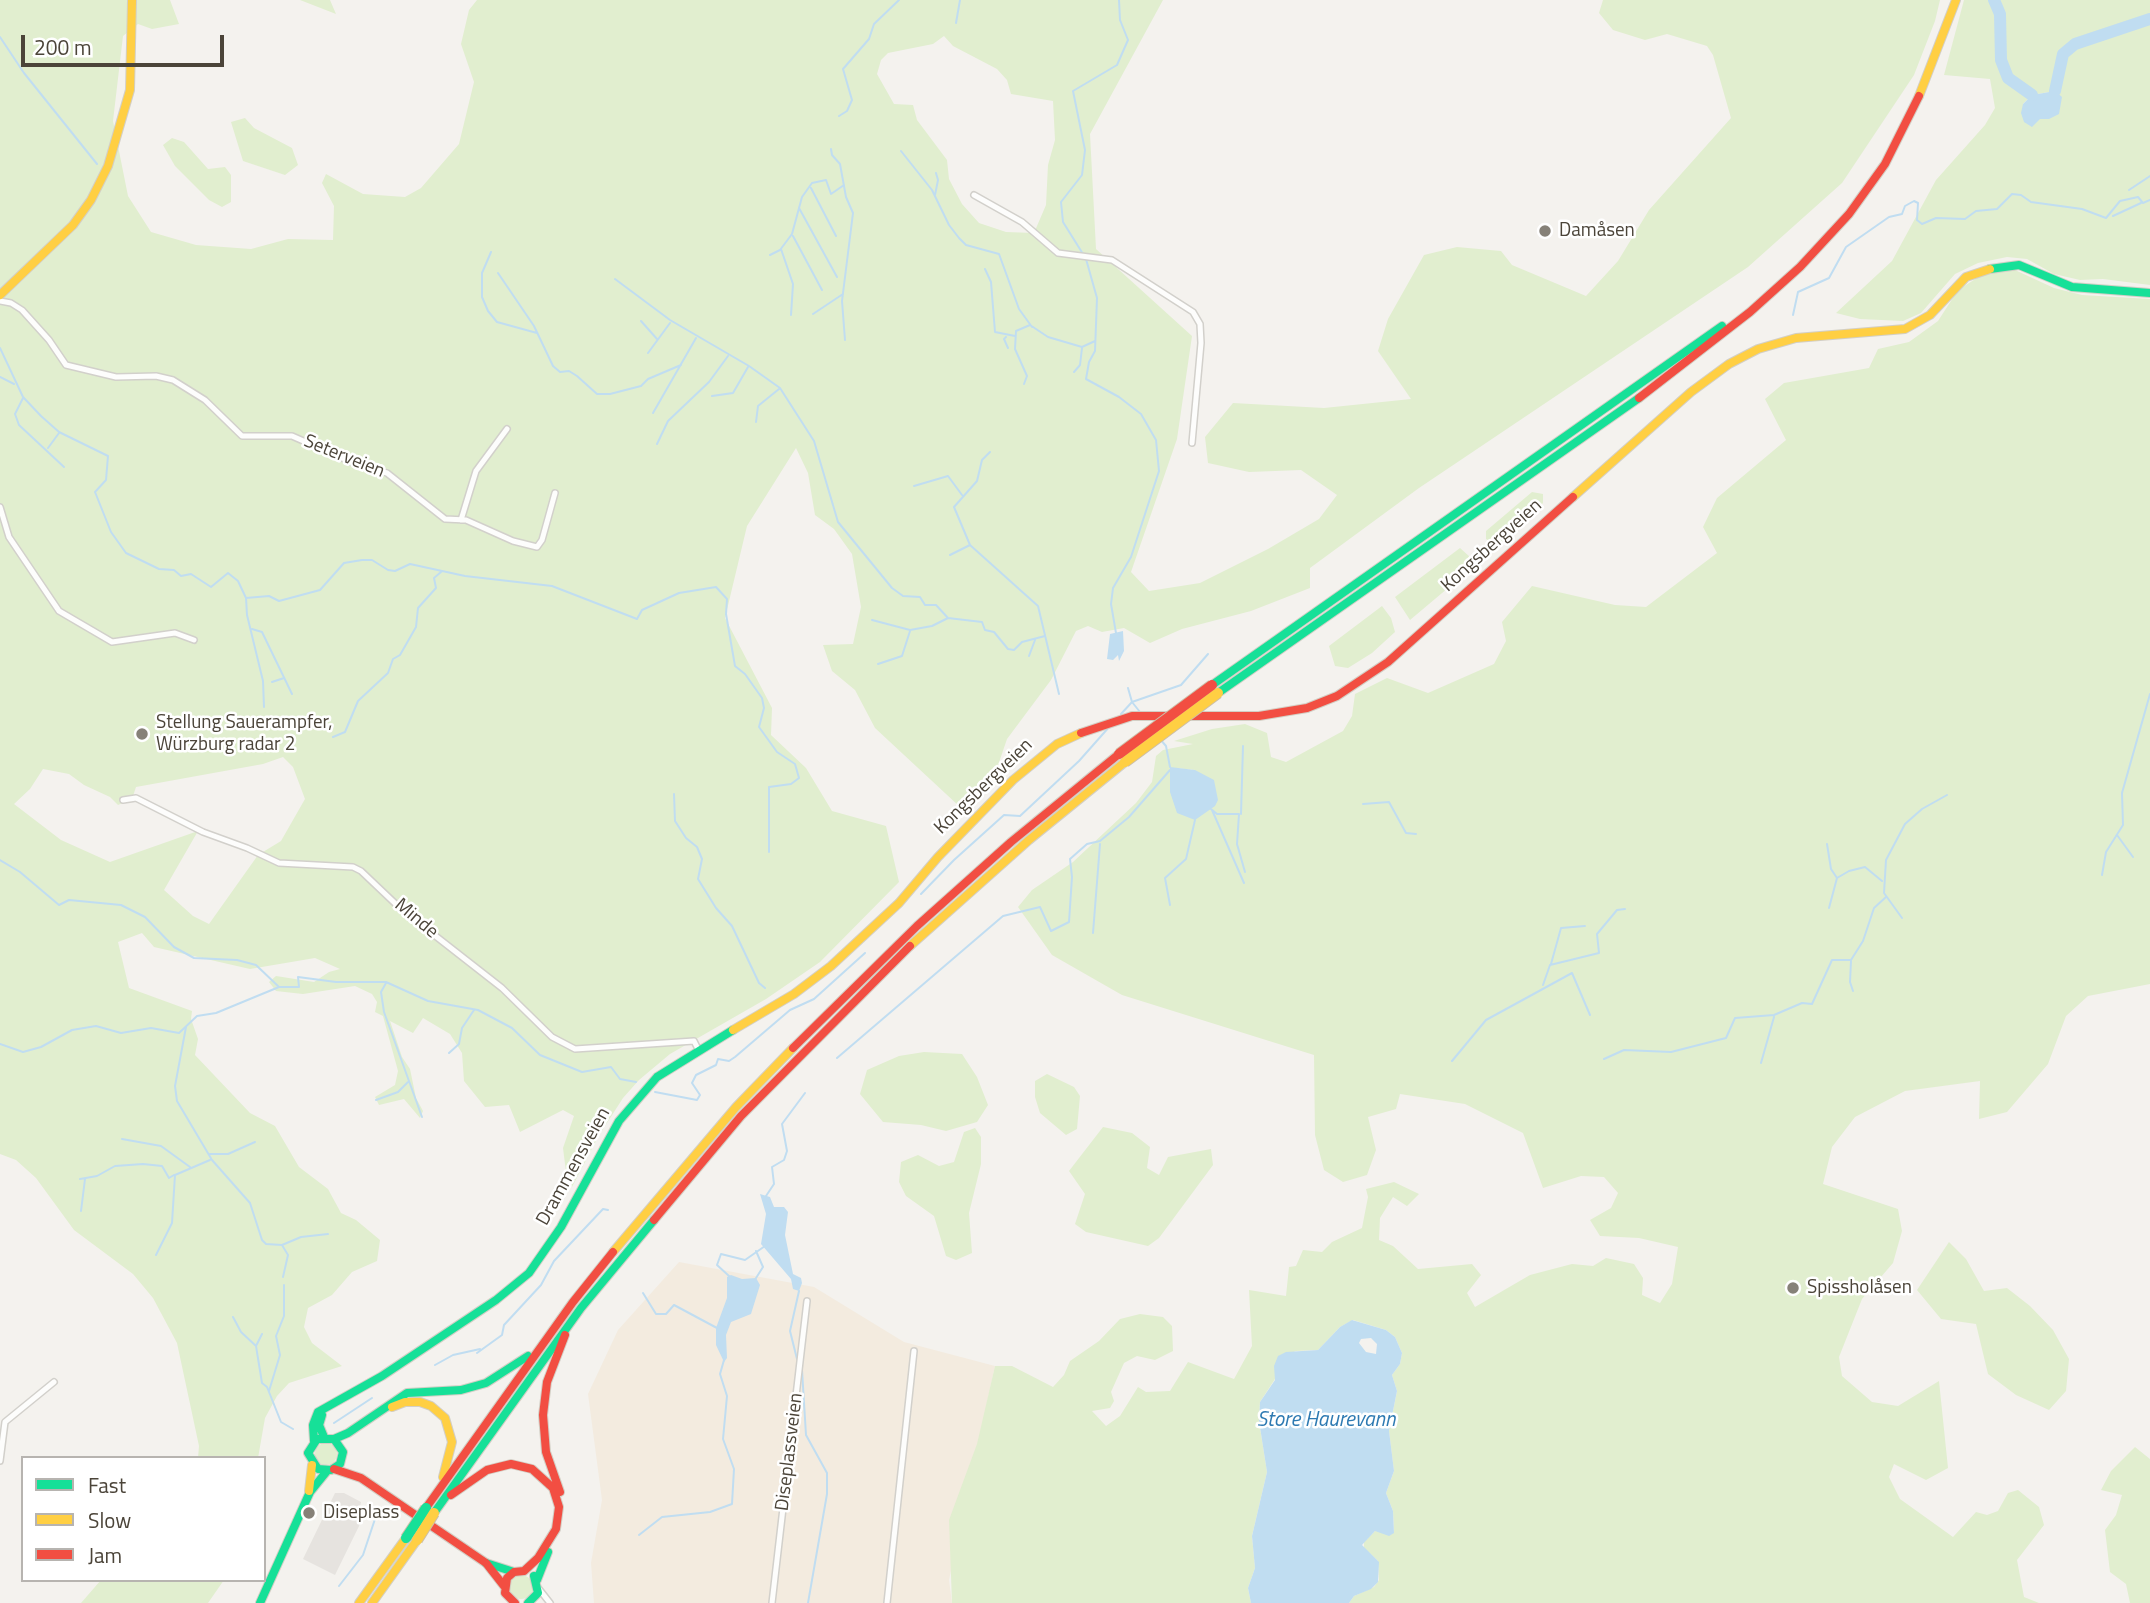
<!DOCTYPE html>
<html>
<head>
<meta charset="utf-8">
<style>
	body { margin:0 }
	#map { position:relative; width:2150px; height:1603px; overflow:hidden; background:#f4f2ee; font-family:"Titillium Web",sans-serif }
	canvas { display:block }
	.legend { position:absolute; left:21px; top:1456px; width:245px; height:126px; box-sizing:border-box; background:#fff; border:2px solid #b7b4b0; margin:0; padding:9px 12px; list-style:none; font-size:21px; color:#4b4439 }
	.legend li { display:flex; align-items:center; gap:14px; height:35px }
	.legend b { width:35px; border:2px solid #b7b4b0 }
	.scale { position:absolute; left:21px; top:35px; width:203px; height:32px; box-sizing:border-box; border:4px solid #4b4439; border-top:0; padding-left:9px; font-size:21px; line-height:24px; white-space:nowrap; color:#4b4439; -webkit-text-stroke:5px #fff; paint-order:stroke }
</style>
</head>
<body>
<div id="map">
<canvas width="2150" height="1603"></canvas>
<ul class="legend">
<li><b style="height:9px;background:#16e098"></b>Fast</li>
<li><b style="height:9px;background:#ffcf43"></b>Slow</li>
<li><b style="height:9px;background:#f24e42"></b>Jam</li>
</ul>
<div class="scale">200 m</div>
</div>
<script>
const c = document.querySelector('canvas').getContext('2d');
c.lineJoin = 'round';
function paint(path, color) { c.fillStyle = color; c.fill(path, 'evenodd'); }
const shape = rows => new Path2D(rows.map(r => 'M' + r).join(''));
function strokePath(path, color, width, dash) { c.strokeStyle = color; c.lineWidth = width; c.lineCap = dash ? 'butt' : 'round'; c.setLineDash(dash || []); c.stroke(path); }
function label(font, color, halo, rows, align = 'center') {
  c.font = font + ' "Titillium Web",sans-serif'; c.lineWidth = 5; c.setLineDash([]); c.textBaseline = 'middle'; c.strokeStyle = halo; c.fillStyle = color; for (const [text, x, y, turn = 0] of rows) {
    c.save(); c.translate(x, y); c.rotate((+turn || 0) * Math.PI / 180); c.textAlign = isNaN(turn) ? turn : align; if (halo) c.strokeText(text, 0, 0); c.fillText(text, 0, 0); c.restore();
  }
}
paint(shape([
	[679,1262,814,1287,904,1342,995,1366,949,1580,952,1603,594,1603,591,1563,602,1500,588,1394,618,1330]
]), '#f3ebdf');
paint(shape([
	[0,0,170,0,179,24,152,29,138,24,123,36,113,121,128,196,151,232,196,245,251,249,288,239,333,240,334,206,322,183,326,174,363,194,405,197,421,188,459,144,474,82,461,44,469,10,477,0,1163,0,1090,134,1096,249,1192,336,1177,439,1131,572,1149,591,1200,583,1268,549,1319,519,1337,495,1301,470,1249,472,1208,463,1205,437,1233,403,1324,408,1411,399,1378,351,1388,319,1424,255,1457,247,1501,251,1512,265,1586,296,1618,261,1649,210,1731,118,1713,55,1707,46,1667,34,1645,40,1613,30,1599,13,1603,0,1940,0,1935,21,1914,75,1842,183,1748,267,1419,488,1310,568,1310,588,1251,611,1182,629,1150,643,1124,628,1102,632,1088,626,1076,631,1051,680,1007,739,993,780,960,807,875,728,855,690,832,671,823,645,853,644,861,607,852,554,834,529,815,515,808,473,796,448,747,526,725,618,772,708,771,735,806,768,832,811,886,826,899,882,820,962,766,999,670,1054,639,1080,623,1098,598,1137,572,1187,567,1180,563,1148,574,1116,563,1110,520,1132,509,1105,485,1107,464,1081,462,1053,450,1034,423,1018,413,1033,390,1021,402,1057,410,1069,416,1098,423,1111,420,1118,404,1099,379,1105,375,1097,395,1085,398,1071,383,1016,375,1012,377,1002,372,994,355,986,303,994,276,991,269,982,276,976,314,982,329,972,340,969,315,958,250,969,154,947,142,933,118,942,129,988,192,1011,191,1019,198,1039,195,1055,250,1113,275,1126,299,1167,328,1189,341,1213,356,1220,380,1240,377,1261,352,1272,332,1295,308,1308,304,1327,312,1343,342,1366,289,1383,277,1396,265,1418,258,1458,198,1458,199,1446,177,1343,153,1298,133,1274,74,1230,36,1178,16,1160,0,1154],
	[944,36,953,46,997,69,1007,80,1011,94,1053,101,1055,140,1048,165,1046,205,1034,233,1006,232,979,223,962,204,949,179,947,160,917,120,913,105,894,104,877,74,881,60,888,53,933,44],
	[283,757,293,767,305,799,281,841,258,855,209,924,193,916,164,890,198,831,110,862,61,840,14,804,30,789,43,769,69,774,84,785,110,797,118,805,132,799,136,787,263,764],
	[300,0,330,0,336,14],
	[1964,0,2150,0,2150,285,2103,279,2080,280,2054,274,2027,259,2007,257,1978,263,1955,274,1921,313,1903,321,1860,319,1836,313,1892,261,1936,180,1985,125,1995,108,1990,79,1944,75],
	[2055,91,2049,119,2040,118,2023,104,2032,95],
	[245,118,254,128,292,148,298,165,285,175,243,161,231,122],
	[172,138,184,142,208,169,225,167,231,175,231,202,222,207,209,200,175,166,163,145],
	[2015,270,2054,288,2082,295,2150,299,2150,984,2088,996,2066,1016,2048,1064,2007,1112,1979,1119,1980,1081,1905,1091,1855,1117,1832,1147,1823,1184,1898,1209,1902,1231,1893,1263,1862,1299,1839,1357,1842,1376,1872,1402,1898,1406,1939,1381,1948,1468,1926,1480,1894,1464,1889,1477,1900,1499,1953,1537,1976,1512,1987,1515,1998,1511,2008,1493,2018,1490,2039,1507,2044,1525,2017,1560,2024,1597,2039,1603,1349,1603,1354,1596,1374,1587,1379,1580,1378,1561,1364,1548,1364,1542,1375,1531,1394,1533,1393,1511,1386,1493,1394,1471,1389,1431,1397,1391,1392,1375,1400,1364,1402,1353,1395,1337,1386,1330,1353,1320,1340,1327,1318,1350,1296,1351,1277,1360,1275,1379,1260,1402,1259,1421,1267,1472,1252,1536,1255,1568,1248,1588,1251,1603,952,1603,949,1520,977,1444,995,1366,1012,1366,1053,1387,1064,1375,1070,1361,1099,1341,1120,1319,1140,1314,1163,1317,1172,1326,1173,1351,1155,1360,1137,1356,1124,1363,1111,1392,1114,1401,1110,1408,1092,1411,1106,1426,1120,1416,1138,1387,1146,1392,1170,1391,1188,1362,1234,1379,1252,1346,1249,1290,1286,1296,1289,1267,1296,1266,1303,1250,1322,1252,1332,1242,1362,1228,1368,1197,1366,1189,1394,1182,1419,1194,1407,1206,1393,1197,1380,1218,1379,1240,1393,1246,1418,1269,1472,1264,1481,1275,1467,1293,1475,1307,1530,1275,1572,1264,1593,1266,1606,1258,1634,1264,1643,1278,1642,1295,1660,1303,1672,1284,1678,1247,1639,1238,1600,1236,1590,1220,1611,1208,1618,1193,1604,1177,1581,1176,1543,1188,1523,1133,1465,1104,1400,1094,1396,1109,1368,1117,1376,1150,1367,1175,1343,1182,1324,1170,1315,1135,1314,1055,1122,995,1052,955,1018,907,1032,890,1073,862,1136,803,1152,782,1156,756,1163,750,1193,744,1174,741,1212,729,1245,724,1267,733,1271,757,1286,762,1343,731,1352,716,1355,694,1387,678,1428,693,1494,664,1506,641,1502,622,1532,586,1615,605,1646,607,1717,553,1703,527,1717,498,1786,440,1765,399,1784,383,1869,368,1878,349,1909,342,1938,321,1958,290,1977,278,1995,271],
	[1175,768,1195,770,1170,792],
	[1532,492,1543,494,1543,503,1509,538,1497,545,1486,539,1486,531],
	[1460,548,1470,557,1473,567,1410,620,1395,597],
	[1382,606,1391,618,1395,632,1372,653,1348,668,1335,666,1329,646],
	[924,1052,962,1054,977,1077,988,1105,977,1122,946,1131,921,1125,883,1122,860,1094,867,1070,899,1056],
	[1047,1074,1074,1087,1080,1096,1077,1129,1066,1135,1040,1113,1035,1097,1035,1081],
	[1103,1127,1132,1133,1150,1147,1147,1168,1159,1175,1168,1157,1211,1149,1213,1165,1159,1238,1148,1246,1086,1232,1075,1224,1085,1194,1069,1171],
	[975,1128,981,1137,981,1164,969,1213,972,1253,956,1260,946,1256,934,1216,906,1196,899,1182,901,1162,918,1155,939,1166,954,1162,964,1132],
	[1949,1242,1966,1259,1984,1291,2007,1288,2030,1306,2053,1330,2069,1359,2066,1391,2049,1410,2016,1395,1988,1374,1976,1324,1941,1319,1917,1290],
	'315 1454a11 11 0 1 1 22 0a11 11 0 1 1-22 0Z',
	[2135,1447,2150,1459,2150,1603,2130,1603,2126,1584,2110,1572,2105,1530,2116,1515,2122,1495,2101,1490,2111,1471],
	'509 1587a12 12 0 1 1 24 0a12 12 0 1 1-24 0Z',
	[101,1580,224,1580,208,1603,81,1603]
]), '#e1eecf');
paint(shape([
	[335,1493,344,1493,361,1502,358,1518,362,1520,335,1575,303,1559]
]), '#e6e3df');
paint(shape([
	[2055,91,2062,97,2059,114,2049,119,2040,119,2032,127,2024,122,2021,113,2023,104,2032,95],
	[1123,631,1124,651,1119,661,1118,655,1113,660,1107,659,1110,634],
	[1170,767,1195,770,1214,780,1218,800,1215,806,1195,820,1177,813,1170,792],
	[760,1194,770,1197,774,1207,784,1207,788,1212,785,1235,793,1274,801,1278,802,1283,799,1291,793,1289,791,1279,761,1244,766,1214],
	[731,1275,742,1279,756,1278,760,1285,751,1314,731,1322,726,1335,727,1358,724,1362,716,1345,716,1328,727,1298,727,1277],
	[1352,1320,1386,1330,1395,1337,1402,1353,1400,1364,1392,1375,1397,1391,1389,1431,1394,1471,1386,1493,1393,1511,1394,1533,1389,1536,1375,1531,1362,1545,1379,1562,1378,1582,1371,1589,1354,1596,1349,1603,1251,1603,1248,1588,1255,1568,1252,1536,1267,1472,1259,1421,1260,1402,1275,1380,1274,1366,1278,1356,1286,1352,1318,1350,1340,1327],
	[1371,1338,1377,1344,1376,1354,1366,1352,1359,1343,1361,1339]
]), '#c0ddf1');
strokePath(shape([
	[956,23,960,0],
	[0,37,24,73,97,164],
	[839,116,847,111,852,100,843,69,869,39,874,24,899,0],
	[831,149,832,155,840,164,846,197,853,213,842,301,845,340],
	[901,151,932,190,949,225,959,238,966,245,999,254,1019,309,1032,327],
	[811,188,836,236],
	[2129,190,2150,176],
	[935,195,938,180,936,173],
	[799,208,837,277],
	[2113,216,2141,203],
	[793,236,822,290],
	[781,249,793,284,791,315],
	[491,252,482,273,482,297,488,311,497,322,537,333],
	[1083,254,1063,222,1061,202,1082,175,1085,150,1073,91,1117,65,1128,40,1120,20,1119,0],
	[770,255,780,250,792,234,802,197,812,183,826,180,831,194,844,185],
	[1086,259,1097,298,1095,351,1089,362,1086,379,1119,397,1141,414,1156,440,1159,471,1131,557,1113,588,1111,604,1116,633],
	[985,269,991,282,995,332,1015,336],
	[498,273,534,326,553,366,560,372,569,371,577,376,597,394,610,394,641,386,648,379,681,365],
	[615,279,670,320,749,366,780,388,814,441,838,522,892,588,903,596,920,597,925,605,936,605,948,618,982,622,985,630,994,632,1008,649,1014,650,1022,642,1045,636],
	[813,314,843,294],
	[1793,315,1798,292,1829,278,1846,247,1889,217,1902,214,1905,206,1914,201,1918,203,1917,220,1922,224,1936,218,1965,219,1976,211,1997,209,2012,194,2021,195,2031,202,2082,209,2106,218,2120,201,2138,197,2143,203,2150,200],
	[641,321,657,339],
	[1006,337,1004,339,1008,348],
	[0,348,23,397,41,416,59,432,108,456,106,480,95,492,111,532,126,553,159,569,174,570,181,576,191,574,211,587,228,573,238,581,246,598,247,615,263,681,264,707],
	[648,353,670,323],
	[1074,372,1080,365,1082,348],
	[0,377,14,384],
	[1024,384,1027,376,1015,349,1016,331,1030,325,1048,337,1082,347,1095,341],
	[712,396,733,393,748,367],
	[23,398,15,414,19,425,64,467],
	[653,413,696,338],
	[756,422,758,406,779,389],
	[657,444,668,421,709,382,728,356],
	[48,448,59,433],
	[990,452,982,460,977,481,954,507,970,545,1038,606,1059,694],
	[914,486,948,476,962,495],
	[950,555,970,545],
	[246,598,269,596,279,601,320,590,344,563,362,560,372,560,388,570,395,571,410,564,465,576,552,586,637,619,642,610,679,593,716,587,727,599,726,614,735,666,745,674,762,698,764,708,759,727,777,752,795,764,799,778,791,784,769,787,769,852],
	[872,620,910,630,932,626,948,618],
	[252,629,262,632,292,694],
	[1029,656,1035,640],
	[878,664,902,656,910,631],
	[272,682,284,678],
	[1128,688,1132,702,1140,712],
	[1121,714,1132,702,1181,685,1208,654],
	[333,737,345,732,358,701,388,673,393,659,400,655,416,627,418,608,436,588,434,578,441,572],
	[1160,739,1166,746,1170,767],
	[674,794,675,821,686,838,697,847,702,859,698,879,716,908,732,926,759,983,765,988],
	[1363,804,1389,802,1406,833,1416,834],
	[1211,809,1217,814,1239,814,1237,844,1245,872],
	[1212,810,1244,883],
	[1241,814,1243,746],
	[2117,835,2133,857],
	[1827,844,1831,869,1837,878],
	[0,860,20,872,59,905,69,900,121,905,145,917,174,947,194,958,237,960,256,965,279,987,299,987,298,977,336,982,386,982,428,1001,478,1010,512,1028,540,1055,582,1072,611,1067,620,1079,636,1082],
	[2102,875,2106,852,2123,825,2122,793,2150,694],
	[921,894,954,860,1004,815,1020,816,1079,761,1110,726],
	[1170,905,1165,878,1186,859,1195,820],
	[1829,908,1837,878,1849,871,1865,867,1882,881],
	[1902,918,1884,893,1886,860,1905,824,1922,809,1947,795],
	[1093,933,1100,844],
	[1851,961,1850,982,1853,991],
	[1551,964,1561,928,1585,926],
	[386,983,381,992,384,1012,422,1117],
	[1543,985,1550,965,1599,953,1597,934,1617,910,1625,909],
	[186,1027,175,1086,177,1101,212,1160,250,1203,262,1240,266,1244,282,1245,288,1255,283,1277],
	[0,1044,23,1052,41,1047,72,1030,96,1026,121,1033,151,1028,179,1033,197,1016,216,1013,279,987],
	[449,1053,459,1044,462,1028,474,1010],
	[837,1058,1003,916,1040,907,1051,931,1069,922,1072,877,1070,859,1087,844,1100,841,1129,817,1170,770],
	[1604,1059,1624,1050,1671,1052,1726,1038,1735,1018,1774,1015,1802,1003,1812,1004,1832,960,1851,960,1863,941,1874,908,1886,897],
	[1452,1061,1486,1020,1572,973,1590,1015],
	[1761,1063,1774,1017],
	[655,1092,697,1100,700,1095,692,1083,696,1075,716,1065,718,1059,729,1061,735,1057,790,1010,814,999,865,953],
	[376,1100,398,1092,408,1082],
	[122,1139,161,1146,190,1167],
	[210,1154,228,1154,255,1142],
	[80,1179,97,1176,115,1166,143,1164,162,1166,169,1178,174,1175],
	[766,1196,774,1184,772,1167,784,1160,787,1151,782,1124,805,1093],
	[81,1211,85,1179],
	[282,1245,301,1237,328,1234],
	[756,1251,763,1267,756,1278],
	[156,1255,172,1223,175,1175,210,1160],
	[729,1276,717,1265,721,1254,745,1260,765,1246],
	[643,1293,656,1314,666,1314,674,1305,717,1328],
	[233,1317,241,1332,256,1346],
	[262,1334,256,1346,262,1383,267,1387,281,1422,293,1429],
	[477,1353,502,1335,504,1325,541,1285,554,1261,603,1209,608,1210],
	[797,1359,790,1331,799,1291],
	[435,1365,453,1355,480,1349],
	[802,1370,806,1435,827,1473,827,1494,808,1603],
	[269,1391,280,1355,276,1336,284,1316,284,1285],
	[334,1423,372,1398],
	[639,1535,662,1517,710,1512,732,1504,734,1469,723,1439,727,1396,720,1374,724,1360],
	[339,1586,363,1555,378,1510]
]), '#c0ddf1', 2);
strokePath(shape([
	[1994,0,2000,14,2001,60,2008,78,2032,95],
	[2055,91,2063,54,2075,44,2150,19]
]), '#c0ddf1', 12);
const street = shape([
	[974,195,1022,222,1058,253,1112,260,1193,312,1200,324,1201,343,1192,443],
	[0,301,11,303,22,310,49,340,66,365,116,377,156,376,173,380,205,400,242,436,292,436,356,464,387,473,445,519,466,520,513,541,537,547,542,540,555,493],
	[0,507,9,537,59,611,112,642,175,633,194,640],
	[461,520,476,471,507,429],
	[123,800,136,798,203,832,247,848,279,863,353,867,361,871,401,909,502,988,552,1037,575,1049,694,1041,698,1049],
	[0,1461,5,1422,54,1382],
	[539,1589,550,1603],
	[772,1603,807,1301],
	[887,1603,914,1351]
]);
const fast = shape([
	[1990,269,2019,265,2072,287,2150,293],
	[1212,685,1722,326],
	[1218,693,1639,398],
	[322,1415,319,1425,324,1437],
	[334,1439,343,1452,340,1464,331,1470,318,1469,308,1453,317,1439,334,1439,348,1433,407,1393,461,1390,486,1383,528,1356],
	[314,1441,313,1425,318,1412,382,1376,496,1300,529,1273,561,1227,619,1121,657,1077,733,1030],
	[434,1513,581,1308,654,1220],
	[486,1563,514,1572],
	[537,1580,548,1552],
	[260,1603,310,1492,327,1471],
	[528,1603,538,1593,534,1576]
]);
const slow = shape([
	[1919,96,1956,0],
	[0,295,73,225,91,200,108,166,130,90,132,0],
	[1573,497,1691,392,1729,364,1758,349,1796,338,1905,329,1930,315,1966,277,1990,269],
	[910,946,1029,840,1125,762],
	[733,1030,794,994,831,966,899,903,938,857,1013,780,1057,744,1081,733],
	[613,1252,736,1107,793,1048],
	[392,1407,405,1402,420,1402,431,1406,445,1418,452,1442,443,1477],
	[309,1491,312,1465],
	[359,1603,406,1538],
	[372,1603,417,1540]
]);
const jam = shape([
	[1639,398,1750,312,1800,267,1849,214,1885,164,1919,96],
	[1081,733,1132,716,1259,716,1307,708,1337,696,1388,662,1573,497],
	[793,1048,917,926,1011,842,1119,754],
	[654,1220,741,1116,910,946],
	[334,1469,361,1478,486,1563,504,1586],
	[560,1492,546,1452,543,1415,547,1382,565,1335],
	[451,1495,487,1470,511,1464,532,1469,553,1488,559,1507,556,1529,538,1558,524,1571,514,1572,507,1578,505,1593,515,1603],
	[426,1508,573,1302,613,1252]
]);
strokePath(street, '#d2d0cb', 8);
strokePath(fast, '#d3cfc5', 10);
strokePath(slow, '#d3cfc5', 10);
strokePath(jam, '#d3cfc5', 10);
strokePath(street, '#fdfdfc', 5);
strokePath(fast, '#16e098', 8);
strokePath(slow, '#ffcf43', 8);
strokePath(jam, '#f24e42', 8);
const fastBridge = shape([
	[406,1538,426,1508]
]);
const slowBridge = shape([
	[1125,762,1218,693],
	[417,1540,434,1513]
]);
const jamBridge = shape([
	[1119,754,1212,685]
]);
strokePath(fastBridge, '#ccbfa9', 12, []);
strokePath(slowBridge, '#ccbfa9', 12, []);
strokePath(jamBridge, '#ccbfa9', 12, []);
strokePath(fastBridge, '#16e098', 10);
strokePath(slowBridge, '#ffcf43', 10);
strokePath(jamBridge, '#f24e42', 10);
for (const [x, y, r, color] of [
	[1545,231,7,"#868178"],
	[142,734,7,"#868178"],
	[1793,1288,7,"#868178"],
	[309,1513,7,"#868178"]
]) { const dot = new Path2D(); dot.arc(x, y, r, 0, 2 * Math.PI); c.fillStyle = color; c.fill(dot); strokePath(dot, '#fff', 2.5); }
label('19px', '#4b4439', '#fff', [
	["Damåsen",1559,231],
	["Stellung Sauerampfer,",156,723],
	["Würzburg radar 2",156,745],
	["Spissholåsen",1807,1288],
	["Diseplass",323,1513]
], 'left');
label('19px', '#4b4439', '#fff', [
	["Seterveien",344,457,22],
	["Kongsbergveien",1492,546,-42],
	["Kongsbergveien",984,787,-44],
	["Minde",416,919,40],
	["Drammensveien",574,1167,-61],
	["Diseplassveien",790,1452,-83]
]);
label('italic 21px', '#2e7ab2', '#fff', [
	["Store Haurevann",1326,1421]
]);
</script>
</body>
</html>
